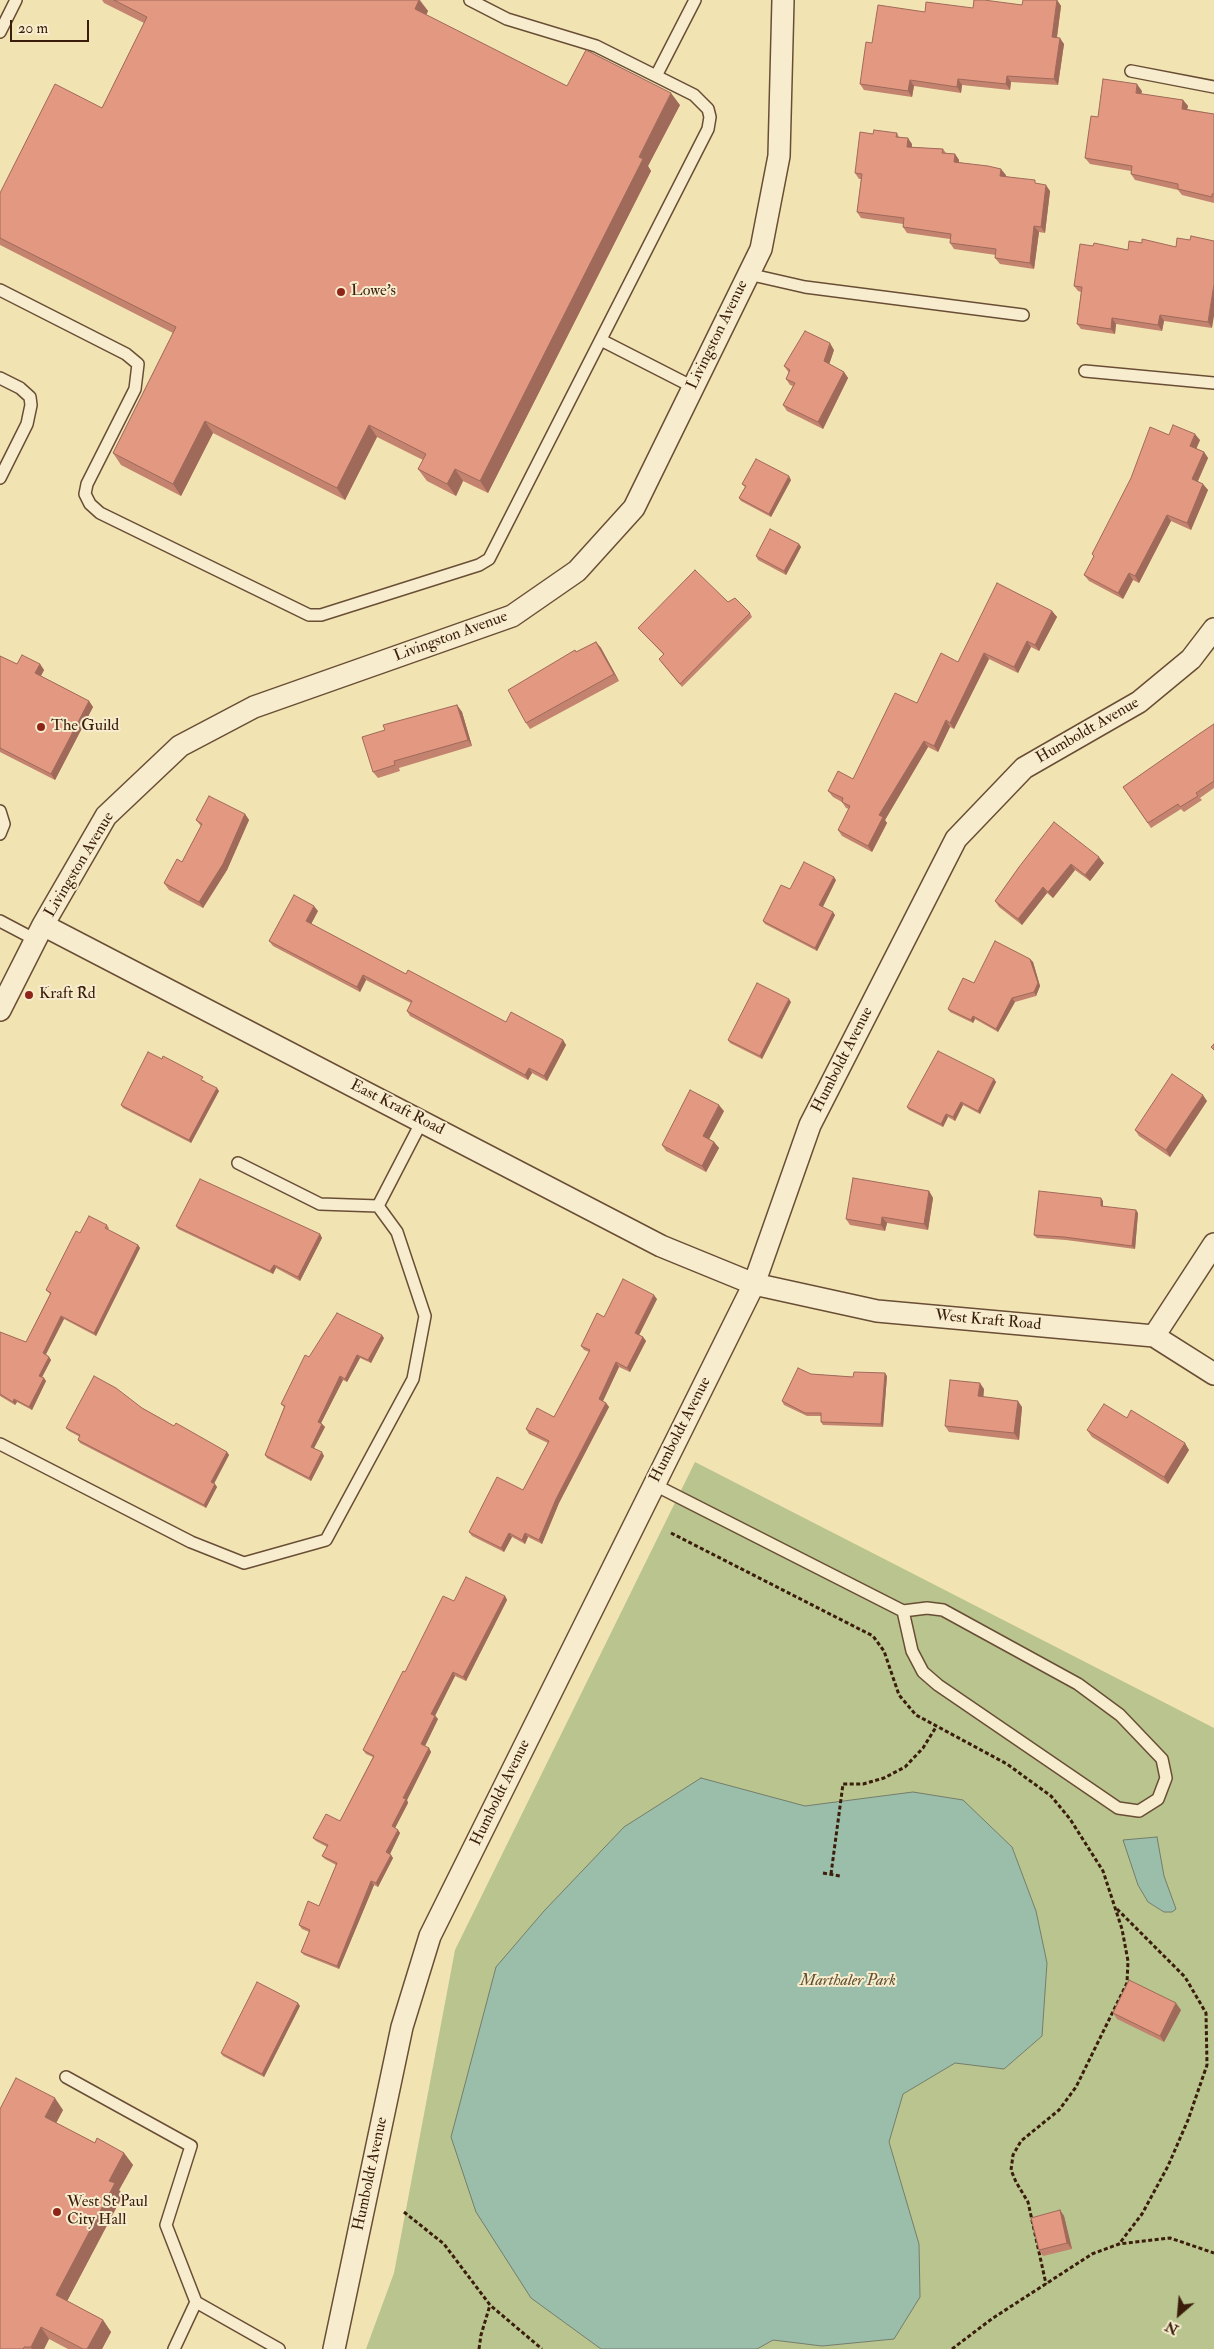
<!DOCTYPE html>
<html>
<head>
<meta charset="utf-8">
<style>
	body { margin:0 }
	#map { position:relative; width:1214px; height:2349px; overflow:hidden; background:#f2e3b3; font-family:"IM FELL Double Pica",serif }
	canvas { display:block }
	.north { position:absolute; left:1154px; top:2289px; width:50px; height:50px; -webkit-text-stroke:4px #f7edce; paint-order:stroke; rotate:207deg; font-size:14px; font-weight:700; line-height:20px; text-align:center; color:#3b1d0b }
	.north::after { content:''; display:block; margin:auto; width:18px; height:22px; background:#3b1d0b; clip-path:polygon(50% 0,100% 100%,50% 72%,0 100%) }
	.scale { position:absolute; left:10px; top:20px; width:79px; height:22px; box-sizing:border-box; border:2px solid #3b1d0b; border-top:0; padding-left:6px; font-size:15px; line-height:18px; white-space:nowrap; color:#3b1d0b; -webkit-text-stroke:4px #f7edce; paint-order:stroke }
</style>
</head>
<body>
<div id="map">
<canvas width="1214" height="2349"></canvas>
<div class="north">N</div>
<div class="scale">20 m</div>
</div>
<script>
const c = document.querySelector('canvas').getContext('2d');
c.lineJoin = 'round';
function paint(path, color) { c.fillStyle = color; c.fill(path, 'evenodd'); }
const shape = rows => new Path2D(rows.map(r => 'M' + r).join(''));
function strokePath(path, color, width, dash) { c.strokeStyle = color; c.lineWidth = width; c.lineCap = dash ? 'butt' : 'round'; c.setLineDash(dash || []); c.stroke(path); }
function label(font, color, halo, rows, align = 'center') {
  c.font = font + ' "IM FELL Double Pica",serif'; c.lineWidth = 4; c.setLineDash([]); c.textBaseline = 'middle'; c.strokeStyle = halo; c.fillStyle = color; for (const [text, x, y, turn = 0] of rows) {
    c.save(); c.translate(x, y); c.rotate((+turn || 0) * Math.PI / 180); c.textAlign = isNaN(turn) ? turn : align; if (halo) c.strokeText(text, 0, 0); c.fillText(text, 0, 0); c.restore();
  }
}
paint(shape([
	[695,1462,1214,1728,1214,2349,366,2349,394,2273,455,1950]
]), '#b9c48e');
const water = shape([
	[701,1778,805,1806,913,1792,963,1800,1012,1847,1036,1911,1047,1963,1042,2036,1004,2069,955,2063,903,2094,889,2142,919,2244,920,2297,894,2339,822,2346,773,2340,757,2349,601,2349,531,2298,476,2212,451,2137,496,1967,544,1911,624,1827,701,1778],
	[1157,1837,1164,1876,1176,1909,1172,1912,1164,1912,1148,1902,1138,1885,1123,1840,1157,1837]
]);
paint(water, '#9bbeab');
strokePath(water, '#757e6b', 1);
const service = shape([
	[0,32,16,0],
	[1131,71,1214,87],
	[656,76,695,0],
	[748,274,805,287,1023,315],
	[0,290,126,354,138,364,135,389,87,484,85,494,90,504,100,513,309,615,321,615,479,565,489,559,708,129,710,117,708,109,694,95,596,46,507,19,470,0],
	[601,340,693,387],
	[1085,371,1214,383],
	[0,378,20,388,30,397,31,405,27,424,0,478],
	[0,811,4,824,0,834],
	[0,921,36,940],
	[238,1163,320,1204,378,1206],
	[0,1444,191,1542,244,1563,326,1540,413,1379,425,1316,397,1232,378,1206,422,1121],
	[653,1484,903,1611,912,1651,923,1672,938,1685,1118,1808,1139,1811,1158,1799,1166,1778,1162,1759,1120,1715,1078,1684,943,1610,927,1608,903,1611],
	[66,2077,191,2146,166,2225,196,2302,279,2349],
	[174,2349,196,2302]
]);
const minor = shape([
	[43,925,661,1246,754,1284,877,1311,1154,1336,1214,1374],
	[0,1010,43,925,106,816,180,746,254,707,512,616,577,571,634,508,761,249,779,156,783,0],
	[1154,1336,1214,1244],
	[334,2349,402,2027,430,1936,754,1284,810,1125,956,839,1024,768,1139,702,1191,659,1214,629]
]);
strokePath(service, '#694e35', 14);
strokePath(minor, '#694e35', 24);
strokePath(shape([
	[671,1533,873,1636,884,1651,899,1695,916,1715,1007,1764,1051,1796,1070,1819,1103,1871,1122,1929,1128,1961,1127,1983,1076,2087,1059,2110,1021,2141,1013,2155,1011,2170,1016,2182,1028,2202,1046,2284],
	[823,1873,840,1876],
	[831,1874,843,1784,863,1784,884,1778,905,1767,923,1748,936,1727],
	[1117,1909,1185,1977,1206,2013,1207,2065,1188,2120,1168,2166,1142,2214,1119,2244],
	[404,2212,444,2244,490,2305,542,2349],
	[479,2349,481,2335,490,2305],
	[952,2349,993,2318,1092,2254,1119,2244,1170,2238,1214,2253]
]), '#3b1d0b', 3, [4, 2.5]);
strokePath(service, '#f7edce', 11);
strokePath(minor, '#f7edce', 21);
paint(shape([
	[102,0,420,0,428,11,426,15,567,86,680,105,648,166,651,171,488,493,463,481,456,496,427,481,418,469,423,460,377,437,345,500,213,433,181,496,121,465,113,453,173,333,0,245,0,193,102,108,144,23,104,3],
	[1057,0,1061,6,1057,38,1064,44,1058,85,1011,82,1010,90,962,85,961,93,914,86,912,97,864,90,860,84,872,43,925,12,1022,5],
	[1142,91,1141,94,1183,100,1188,106,1187,109,1214,114,1214,203,1182,195,1178,190,1135,180,1131,174,1131,171,1090,164,1085,158,1098,117],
	[897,133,899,137,912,144,912,147,943,149,946,153,955,154,959,160,959,162,1006,175,1005,176,1038,184,1050,191,1045,233,1039,232,1034,269,1000,264,995,258,996,255,954,249,950,243,950,239,907,233,903,227,903,224,861,218,857,212,861,179,859,179,855,173,873,134],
	[1142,243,1176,247,1212,328,1164,321,1162,331,1116,324,1115,334,1081,329,1077,324,1081,292,1078,291,1074,286,1128,250],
	[834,350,829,364,844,372,848,378,823,429,787,411,783,405,793,386,790,385,786,379,789,373,784,366],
	[1169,435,1200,440,1196,448,1204,452,1208,458,1198,481,1208,490,1191,530,1171,521,1139,583,1133,580,1123,599,1089,581,1084,575,1094,557,1092,554],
	[791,480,771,517,741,501,739,498,745,487,742,484],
	[799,544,801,547,786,575,758,560,756,556],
	[728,602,750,613,752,617,682,687,661,662,663,654,638,628],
	[1052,611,1057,617,1039,651,1031,647,1018,673,989,659,954,729,950,727,938,752,928,747,885,820,887,823,872,852,842,836,838,830,849,809,846,808,842,802,833,797,828,791,853,779,917,703,958,662],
	[596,642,601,648,619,681,530,729,526,723,576,652],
	[0,656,17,664,40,664,44,670,41,676,89,701,93,707,55,780,0,752],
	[457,705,462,712,472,746,399,768,400,771,378,778,373,772],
	[1214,724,1214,788,1200,798,1202,800,1184,812,1181,809,1151,828,1123,787],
	[245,814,249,820,227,870,203,908,169,890,164,883,182,862,201,826,196,820],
	[1104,863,1090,881,1075,870,1053,898,1047,893,1022,925,999,907,995,901,1019,867],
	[836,880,823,907,835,915,817,951,765,924,763,921,790,889],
	[318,911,311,924,406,974,506,1022,563,1040,566,1045,547,1081,532,1073,528,1080,410,1016,407,1011,411,1003,366,980,360,992,273,946,269,941],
	[1030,959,1033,962,1040,986,1036,996,1015,1002,998,1032,975,1019,973,1023,950,1012,948,1009,974,983],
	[791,1002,762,1059,730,1043,728,1040],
	[994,1079,996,1082,980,1114,963,1105,955,1121,948,1117,943,1127,909,1110,907,1107],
	[205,1080,204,1081,219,1091,191,1143,123,1108,121,1105],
	[1207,1101,1170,1157,1139,1136,1135,1130],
	[724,1111,709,1139,714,1142,719,1148,706,1172,666,1151,662,1145],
	[929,1191,933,1198,928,1230,887,1223,885,1231,850,1225,846,1219],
	[1103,1201,1103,1206,1138,1213,1135,1249,1066,1240,1037,1238,1034,1235],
	[107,1225,109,1228,108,1230,138,1245,140,1248,96,1336,64,1319,46,1354,49,1357,51,1360,42,1377,46,1381,32,1410,17,1402,15,1405,0,1396,0,1332,26,1342,50,1294,46,1290,80,1233],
	[176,1226,320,1234,322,1238,300,1281,276,1268,273,1274,178,1229],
	[657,1299,639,1335,643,1337,646,1341,630,1372,619,1367,603,1401,606,1403,609,1407,559,1503,542,1544,528,1537,525,1544,512,1537,504,1552,472,1536,469,1532,523,1490,548,1443,529,1434,526,1429,554,1417,589,1352,584,1350,581,1346,604,1317],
	[384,1338,371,1363,360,1358,347,1382,343,1380,321,1423,325,1427,314,1448,324,1456,311,1481,267,1458,265,1455,284,1407,281,1404,309,1357],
	[811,1374,853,1377,887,1376,883,1427,823,1425,821,1422,821,1416,807,1416,784,1405,782,1401],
	[984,1389,983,1397,1022,1407,1019,1440,949,1432,945,1426],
	[142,1408,174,1426,227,1452,229,1455,214,1484,217,1487,206,1508,80,1443,78,1440,80,1437,69,1431,66,1428],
	[1127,1418,1189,1450,1168,1484,1092,1437,1087,1430],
	[505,1596,507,1600,466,1681,455,1676,435,1715,438,1719,425,1746,429,1748,431,1752,407,1800,408,1803,395,1828,398,1830,400,1833,390,1854,393,1858,378,1887,374,1885,339,1969,304,1955,301,1952,309,1932,302,1929,299,1925,319,1906,336,1865,325,1859,322,1856,327,1847,316,1841,313,1838,340,1821,373,1757,366,1754,363,1750,405,1672,454,1601],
	[300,2006,264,2077,223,2056,221,2053],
	[1181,2010,1164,2042,1117,2019,1113,2013],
	[0,2109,63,2110,56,2123,95,2143,124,2153,133,2165,119,2190,123,2195,67,2301,103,2320,111,2332,102,2349,68,2349,49,2339,44,2349,0,2349],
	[1060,2210,1064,2216,1072,2249,1043,2256,1039,2250]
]), '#c3836f');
paint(shape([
	[419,0,428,11,423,21,415,9],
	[1057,0,1061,6,1056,43,1052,37],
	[1060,38,1064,44,1058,85,1054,79],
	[1007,76,1011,82,1010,90,1006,84],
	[958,79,962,85,961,93,957,87],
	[910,80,914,86,912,97,908,91],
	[1137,84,1142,91,1140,99,1136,93],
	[671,93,680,105,648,166,651,171,488,493,480,481,639,157],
	[1183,100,1188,106,1186,115,1182,109],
	[908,138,912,144,911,153,907,147],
	[955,154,959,160,958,168,954,162],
	[1001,169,1006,175,1005,182,1000,176],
	[1046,185,1050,191,1045,233,1041,227],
	[1034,226,1039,232,1034,269,1030,263],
	[1214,284,1214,316,1212,328,1208,322],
	[1160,315,1164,321,1162,331,1158,325],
	[1112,318,1116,324,1115,334,1111,329],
	[830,343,834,350,828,368,824,361],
	[844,372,848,378,823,429,818,422],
	[205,421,213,433,181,496,173,484],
	[369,425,377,437,345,500,337,488],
	[1195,434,1200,440,1195,452,1190,446],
	[1204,452,1208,458,1196,485,1192,479],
	[455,469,463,481,456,496,447,484],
	[789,476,791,480,771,517,769,514],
	[1203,484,1208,490,1191,530,1187,523],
	[1167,515,1171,521,1139,583,1135,576],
	[799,544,801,547,786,575,784,571],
	[1129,573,1133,580,1123,599,1118,593],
	[1052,611,1057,617,1039,651,1035,645],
	[1027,641,1031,647,1018,673,1014,667],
	[596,642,601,648,619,681,614,674],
	[984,653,989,659,954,729,950,723],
	[40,664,44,670,39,679,35,673],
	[89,701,93,707,55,780,51,774],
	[457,705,462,712,472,746,468,740],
	[946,720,950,727,938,752,934,746],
	[924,741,928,747,885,820,887,823,872,852,868,846,879,815],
	[245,814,249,820,227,870,203,908,199,902],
	[1099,857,1104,863,1090,881,1085,875],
	[1071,864,1075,870,1053,898,1048,892],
	[834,877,836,880,822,908,819,905],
	[1043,887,1047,893,1022,925,1018,919],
	[314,906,318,911,310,926,306,921],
	[833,912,835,915,817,951,815,948],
	[1030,959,1033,962,1040,986,1036,996,1034,992],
	[363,975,366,980,360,992,357,987],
	[1012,998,1015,1002,998,1032,996,1029],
	[789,999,791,1002,762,1059,760,1056],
	[973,1016,975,1019,973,1023,971,1020],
	[563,1040,566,1045,547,1081,544,1076],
	[529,1068,532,1073,528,1080,525,1075],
	[994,1079,996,1082,980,1114,978,1111],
	[217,1088,219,1091,191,1143,189,1140],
	[1203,1095,1207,1101,1170,1157,1166,1150],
	[961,1102,963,1105,955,1121,953,1117],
	[719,1105,724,1111,707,1143,703,1136],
	[946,1114,948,1117,943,1127,941,1124],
	[714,1142,719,1148,706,1172,702,1166],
	[929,1191,933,1198,928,1230,924,1224],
	[1101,1198,1103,1201,1103,1209,1101,1206],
	[1136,1210,1138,1213,1135,1249,1132,1246],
	[882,1217,887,1223,885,1231,881,1225],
	[320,1234,322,1238,300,1281,298,1277],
	[138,1245,140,1248,96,1336,94,1333],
	[274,1265,276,1268,273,1274,270,1271],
	[654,1295,657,1299,638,1337,635,1333],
	[61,1316,64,1319,45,1356,43,1353],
	[382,1335,384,1338,371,1363,368,1360],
	[643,1337,646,1341,630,1372,627,1368],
	[357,1355,360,1358,347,1382,345,1379],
	[49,1357,51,1360,41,1379,39,1376],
	[616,1362,619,1367,602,1403,599,1399],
	[885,1373,887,1376,883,1427,881,1424],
	[340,1376,343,1380,320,1425,318,1422],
	[44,1378,46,1381,32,1410,29,1407],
	[980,1383,984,1389,983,1402,978,1396],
	[14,1399,17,1402,15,1405,13,1402],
	[1018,1401,1022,1407,1019,1440,1014,1433],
	[606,1403,609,1407,559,1503,542,1544,539,1540,556,1499],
	[322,1424,325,1427,313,1450,311,1447],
	[1185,1443,1189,1450,1168,1484,1164,1477],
	[227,1452,229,1455,213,1485,211,1482],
	[322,1452,324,1456,311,1481,309,1478],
	[215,1484,217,1487,206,1508,204,1505],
	[509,1533,512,1537,504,1552,501,1548],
	[525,1533,528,1537,525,1544,522,1540],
	[505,1596,507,1600,466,1681,463,1677],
	[453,1672,455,1676,434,1718,431,1714],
	[435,1716,438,1719,424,1748,421,1744],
	[429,1748,431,1752,407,1800,408,1803,394,1830,392,1826,403,1798],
	[398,1830,400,1833,389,1856,386,1852],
	[391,1855,393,1858,378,1887,376,1883],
	[371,1881,374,1885,339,1969,337,1966],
	[298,2003,300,2006,264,2077,262,2074],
	[1176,2003,1181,2010,1164,2042,1160,2036],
	[55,2098,63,2110,53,2129,45,2117],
	[124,2153,133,2165,119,2190,123,2195,64,2307,56,2295,109,2181],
	[1060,2210,1064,2216,1072,2249,1067,2243],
	[103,2320,111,2332,102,2349,87,2349],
	[41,2327,49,2339,44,2349,32,2349,31,2347]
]), '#9f6a5a');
const building = shape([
	[114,0,419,0,415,9,567,86,586,50,671,93,639,157,643,159,480,481,455,469,447,484,418,469,426,454,369,425,337,488,205,421,173,484,113,453,176,327,0,238,0,193,55,84,102,108,147,17,114,0],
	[974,0,984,0,1022,5,1023,0,1057,0,1052,37,1060,38,1054,79,1007,76,1006,84,958,79,957,87,910,80,908,91,860,84,866,42,872,43,878,5,925,12,926,2,973,8,974,0],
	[1103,79,1137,84,1136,93,1183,100,1182,109,1214,114,1214,194,1212,194,1212,197,1178,189,1178,184,1131,174,1132,166,1085,158,1091,116,1098,117,1103,79],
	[874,130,897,133,896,137,908,138,907,147,943,149,942,153,955,154,954,162,988,166,1001,169,1000,176,1035,180,1035,183,1046,185,1041,227,1034,226,1030,263,995,258,996,249,950,243,951,234,903,227,904,218,857,212,862,174,855,173,860,132,873,134,874,130],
	[1191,236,1214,241,1214,284,1208,322,1160,315,1158,325,1112,318,1111,329,1077,324,1082,287,1074,286,1080,244,1093,246,1094,243,1128,250,1129,241,1142,243,1142,239,1176,247,1177,238,1190,240,1191,236],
	[805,331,830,343,824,361,844,372,818,422,783,405,795,383,786,379,790,370,784,366,805,331],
	[1173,425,1195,434,1190,446,1204,452,1192,479,1203,484,1187,523,1167,515,1135,576,1129,573,1118,593,1084,575,1094,556,1092,554,1131,478,1150,427,1169,435,1173,425],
	[756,459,789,476,769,514,739,498,746,486,742,484,756,459],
	[770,529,799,544,784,571,756,556,770,529],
	[695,570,728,602,735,598,750,613,680,684,659,659,664,654,638,628,695,570],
	[997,583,1052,611,1035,645,1027,641,1014,667,984,653,950,723,946,720,934,746,924,741,879,815,883,817,868,846,838,830,850,806,842,802,843,798,828,791,838,771,853,779,895,693,917,703,941,653,958,662,997,583],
	[596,642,614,674,526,723,508,690,575,650,576,652,596,642],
	[22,655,40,664,35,673,89,701,51,774,0,748,0,656,17,664,22,655],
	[457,705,468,740,394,761,395,765,373,772,362,737,385,730,383,725,457,705],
	[1214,724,1214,781,1196,793,1198,796,1180,807,1178,804,1148,823,1123,787,1199,734,1214,724],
	[209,796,245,814,223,864,199,902,164,883,177,859,182,862,202,824,196,820,209,796],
	[1054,822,1099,857,1085,875,1071,864,1048,892,1043,887,1018,919,995,901,1019,867,1054,822],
	[804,862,834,877,819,905,833,912,815,948,763,921,781,885,790,889,804,862],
	[294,895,314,906,306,921,406,974,408,970,506,1022,511,1012,563,1040,544,1076,529,1068,525,1075,407,1011,412,1001,363,975,357,987,269,941,294,895],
	[995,941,1030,959,1038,983,1034,992,1012,998,996,1029,973,1016,971,1020,948,1009,963,978,974,983,995,941],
	[757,983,789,999,760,1056,728,1040,757,983],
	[1214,1044,1214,1050,1211,1047,1214,1044],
	[938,1051,994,1079,978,1111,961,1102,953,1117,946,1114,941,1124,907,1107,938,1051],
	[148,1052,162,1059,163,1056,203,1077,201,1080,217,1088,189,1140,121,1105,148,1052],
	[1172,1074,1203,1095,1166,1150,1135,1130,1172,1074],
	[690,1090,719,1105,703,1136,714,1142,702,1166,662,1145,690,1090],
	[853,1178,929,1191,924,1224,882,1217,881,1225,846,1219,853,1178],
	[200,1179,320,1234,298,1277,274,1265,270,1271,176,1226,200,1179],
	[1039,1191,1101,1198,1101,1206,1136,1210,1132,1246,1064,1237,1034,1235,1039,1191],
	[89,1216,107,1225,105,1228,138,1245,94,1333,61,1316,43,1353,49,1357,39,1376,44,1378,29,1407,14,1399,13,1402,0,1394,0,1332,26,1342,51,1293,46,1290,76,1231,80,1233,89,1216],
	[623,1279,654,1295,635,1333,643,1337,627,1368,616,1362,599,1399,606,1403,556,1499,539,1540,525,1533,522,1540,509,1533,501,1548,469,1532,497,1477,523,1490,549,1441,526,1429,537,1408,554,1417,590,1350,581,1346,597,1313,604,1317,623,1279],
	[337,1313,382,1335,368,1360,357,1355,345,1379,340,1376,318,1422,322,1424,311,1447,322,1452,309,1478,265,1455,285,1406,281,1404,305,1355,309,1357,337,1313],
	[798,1368,811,1374,853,1377,854,1372,885,1373,881,1424,821,1422,821,1413,805,1413,782,1401,798,1368],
	[94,1376,116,1388,142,1408,174,1426,176,1423,227,1452,211,1482,215,1484,204,1505,78,1440,80,1435,66,1428,94,1376],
	[950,1380,980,1383,978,1396,1018,1401,1014,1433,945,1426,950,1380],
	[1104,1404,1127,1418,1131,1410,1185,1443,1164,1477,1087,1430,1104,1404],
	[466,1577,505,1596,463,1677,453,1672,431,1714,435,1716,421,1744,429,1748,403,1798,406,1799,392,1826,398,1830,386,1852,391,1855,376,1883,371,1881,337,1966,301,1952,310,1930,299,1925,308,1901,319,1906,337,1863,322,1856,328,1845,313,1838,326,1814,340,1821,374,1756,363,1750,403,1671,405,1672,443,1596,454,1601,466,1577],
	[1129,1980,1176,2003,1160,2036,1113,2013,1129,1980],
	[257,1982,298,2003,262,2074,221,2053,257,1982],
	[16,2078,55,2098,45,2117,95,2143,97,2138,124,2153,109,2181,115,2183,56,2295,103,2320,87,2349,83,2349,41,2327,31,2347,24,2347,23,2349,0,2349,0,2109,16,2078],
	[1060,2210,1067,2243,1039,2250,1031,2218,1060,2210]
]);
paint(building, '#e39881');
strokePath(building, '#9f6a5a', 1);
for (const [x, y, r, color] of [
	[341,292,5,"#8f2418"],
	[41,727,5,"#8f2418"],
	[29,995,5,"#8f2418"],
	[57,2212,5,"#8f2418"]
]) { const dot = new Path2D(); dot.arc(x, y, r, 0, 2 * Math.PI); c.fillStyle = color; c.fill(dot); strokePath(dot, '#f7edce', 2); }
label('16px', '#3b1d0b', '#f7edce', [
	["Lowe's",351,292],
	["The Guild",51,727],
	["Kraft Rd",39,995],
	["West St Paul",67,2203],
	["City Hall",67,2221]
], 'left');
label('16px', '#3b1d0b', '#f7edce', [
	["Livingston Avenue",718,335,-64],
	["Livingston Avenue",451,637,-20],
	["Humboldt Avenue",1088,731,-30],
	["Livingston Avenue",80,865,-59],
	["Humboldt Avenue",843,1060,-63],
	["East Kraft Road",397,1108,27],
	["West Kraft Road",988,1321,5],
	["Humboldt Avenue",681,1430,-63],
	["Humboldt Avenue",501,1793,-64],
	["Humboldt Avenue",371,2174,-78]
]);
label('italic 16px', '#614f32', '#f7edce', [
	["Marthaler Park",848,1982]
]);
</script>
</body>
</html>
